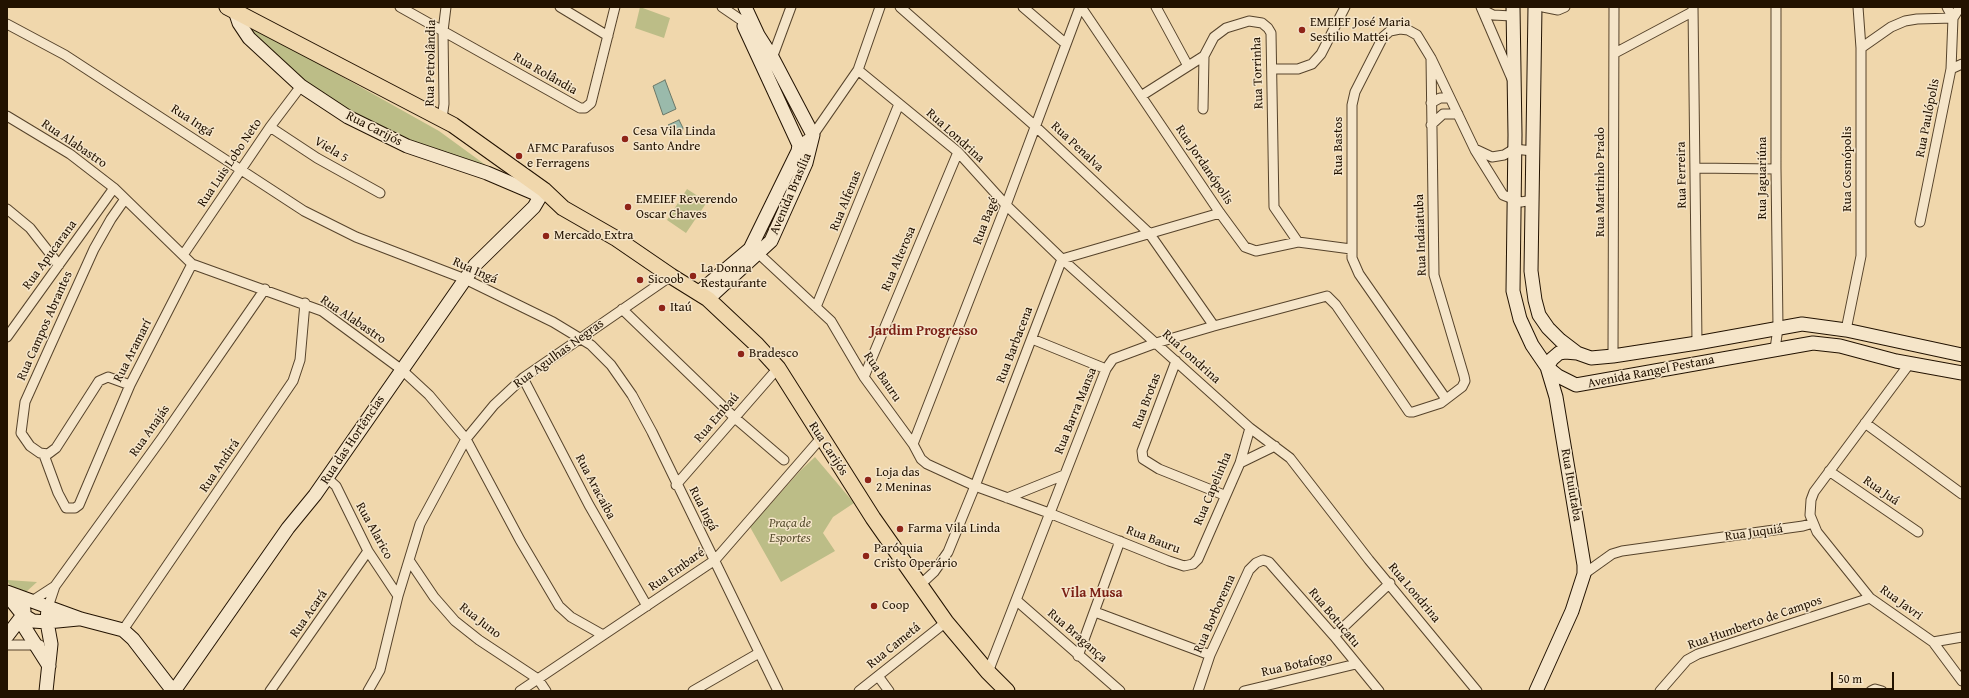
<!DOCTYPE html>
<html>
<head>
<meta charset="utf-8">
<style>
	body { margin:0 }
	#map { position:relative; width:1969px; height:698px; overflow:hidden; background:#f0d7ac; font-family:"Gentium Book Plus",serif }
	canvas { display:block }
	.frame { position:absolute; inset:0; border:8px solid #221200; pointer-events:none }
	.scale { position:absolute; left:1831px; top:672px; width:63px; height:18px; box-sizing:border-box; border:2px solid #221200; border-top:0; padding-left:5px; font-size:12px; line-height:14px; white-space:nowrap; color:#221200; -webkit-text-stroke:3px #f5e5c9; paint-order:stroke }
</style>
</head>
<body>
<div id="map">
<canvas width="1969" height="698"></canvas>
<div class="frame"></div>
<div class="scale">50 m</div>
</div>
<script>
const c = document.querySelector('canvas').getContext('2d');
c.lineJoin = 'round';
function paint(path, color) { c.fillStyle = color; c.fill(path, 'evenodd'); }
const shape = rows => new Path2D(rows.map(r => 'M' + r).join(''));
function strokePath(path, color, width, dash) { c.strokeStyle = color; c.lineWidth = width; c.lineCap = dash ? 'butt' : 'round'; c.setLineDash(dash || []); c.stroke(path); }
function label(font, color, halo, rows, align = 'center') {
  c.font = font + ' "Gentium Book Plus",serif'; c.lineWidth = 3; c.setLineDash([]); c.textBaseline = 'middle'; c.strokeStyle = halo; c.fillStyle = color; for (const [text, x, y, turn = 0] of rows) {
    c.save(); c.translate(x, y); c.rotate((+turn || 0) * Math.PI / 180); c.textAlign = isNaN(turn) ? turn : align; if (halo) c.strokeText(text, 0, 0); c.fillText(text, 0, 0); c.restore();
  }
}
paint(shape([
	[640,7,670,18,664,38,635,28],
	[247,27,257,29,439,131,487,166,407,141,351,111,300,79],
	[687,189,707,202,686,233,667,220],
	[815,457,854,503,833,517,823,533,835,551,781,582,750,527,801,470],
	[7,580,37,582,26,592,10,586]
]), '#bcbd87');
const water = shape([
	[665,80,676,109,663,115,653,86,665,80],
	[679,120,683,128,682,132,678,133,668,125,679,120]
]);
paint(water, '#9abaab');
strokePath(water, '#6a7767', 1);
const street = shape([
	[400,7,580,108,585,108,591,103,615,7],
	[560,7,608,36],
	[722,7,741,20],
	[900,7,1035,126,1149,233,1214,326],
	[1023,7,1066,44],
	[1081,7,1220,213,1245,247,1256,251,1298,242,1351,249],
	[1156,7,1188,66],
	[1481,7,1512,79],
	[1543,7,1558,10,1565,7],
	[1693,7,1697,343],
	[1947,7,1953,18],
	[1483,10,1493,15,1512,16],
	[1953,18,1960,7],
	[7,24,65,55,304,211,356,237,465,279,553,322,591,345,611,365,632,395,652,432,778,691],
	[1861,48,1891,27,1905,21,1917,19,1953,18],
	[1615,53,1692,12],
	[771,61,791,7],
	[1272,69,1298,69,1312,64,1321,54,1345,7],
	[1951,69,1962,64],
	[858,70,958,152,1006,205,1062,259,1250,428,1290,458,1369,560,1477,691],
	[1141,96,1204,56,1214,37,1226,28,1249,21,1262,23,1268,28,1271,33,1274,207,1298,242],
	[1431,103,1440,98,1450,98],
	[1203,109,1204,56],
	[7,116,70,154,114,188,192,264,322,311,402,370,429,395,466,439,520,540,559,606,571,617,603,635],
	[442,119,444,104,443,31,446,7],
	[1431,125,1443,114,1458,114],
	[270,127,317,158,380,193],
	[799,145,813,135,858,70,880,7],
	[1477,150,1492,157,1504,155,1514,149,1533,151],
	[1695,168,1776,169],
	[125,199,111,219,94,249,25,402,21,433,30,446,40,453,48,454,56,448,99,381,108,377,130,385],
	[7,209,30,228,59,265],
	[1920,222,1951,69,1953,18],
	[753,250,759,254,831,321,864,377,913,444,921,459,927,464,975,486,1049,513,1169,561,1184,566,1193,564,1198,559,1240,463,1250,428],
	[183,255,270,127,301,86],
	[816,307,899,104],
	[622,309,735,418,784,460],
	[1846,330,1861,256,1861,48,1858,7],
	[7,337,114,188],
	[1032,339,1106,369],
	[1775,349,1778,328,1776,169,1776,7],
	[1613,356,1614,7],
	[1176,361,1142,451,1143,459,1159,469,1224,495],
	[1910,363,1814,492,1811,500,1810,515,1817,532,1870,598,1933,642,1962,681],
	[864,377,958,152],
	[523,378,589,505,647,606],
	[1446,399,1359,274,1352,258,1352,105,1355,92,1383,37,1390,31,1400,29,1408,30,1417,35,1431,58,1475,150,1503,195,1521,202,1533,200],
	[1865,423,1962,494],
	[913,444,1006,205,1080,7],
	[44,455,58,493,66,508,75,508,79,505,130,385,192,264],
	[1240,463,1275,446],
	[1829,471,1918,532],
	[327,478,336,486,368,551,398,596],
	[676,485,778,368],
	[1007,498,1064,475],
	[409,560,434,597,455,621,479,640,538,679,546,691],
	[1584,574,1612,554,1622,551,1803,526,1813,523],
	[920,585,934,572,948,552,975,486,1062,259,1220,213],
	[1016,600,1120,691],
	[32,601,55,586],
	[48,607,55,586,162,438,265,289],
	[1095,612,1210,655],
	[123,630,293,381,300,360,305,303],
	[1334,636,1390,583],
	[1933,642,1962,637],
	[7,645,40,645],
	[1078,656,1120,541],
	[988,672,1106,369,1113,359,1156,343,1214,326,1327,296,1336,305,1409,412,1413,412,1441,403,1462,387,1465,381,1464,376,1434,275,1431,58],
	[878,676,889,691],
	[270,691,368,551],
	[368,691,380,670,398,596,420,524,466,439,494,405,523,378,671,276],
	[520,691,715,560,821,438],
	[693,691,759,653],
	[859,691,946,622],
	[1198,691,1210,655,1249,570,1256,563,1263,560,1269,562,1334,636,1379,691],
	[1244,691,1356,664],
	[1660,691,1687,660,1698,654,1870,598],
	[1871,691,1875,689,1882,691]
]);
const secondary = shape([
	[1513,7,1515,135,1513,291,1520,319,1532,345,1547,367,1558,376,1576,385,1813,343,1840,346,1896,361,1962,373],
	[1535,7,1531,271,1535,300,1539,315,1548,328,1560,340,1577,353,1591,358,1613,356,1697,343,1802,324,1846,330,1962,355],
	[235,11,239,23,249,38,301,86,348,117,407,146,487,173,541,196],
	[698,293,750,249,798,151,799,145,744,26],
	[708,299,771,241,806,163,813,135,772,57,758,35,745,7],
	[1547,367,1552,359,1559,353,1565,352,1577,353],
	[7,592,81,619,123,630,133,639,173,691],
	[7,595,23,615,33,621,47,622,78,619],
	[24,610,23,625,49,666],
	[7,636,23,615],
	[46,691,51,644,47,622,48,607],
	[174,691,288,528,315,495,475,265,534,207,544,190],
	[1536,691,1572,611,1584,574,1584,565,1556,397,1547,367]
]);
const primary = shape([
	[227,7,453,125,544,190,563,208,617,239,671,276,708,299,757,345,778,368,873,518,920,585,946,622,988,672,1007,691]
]);
strokePath(street, '#56432b', 11);
strokePath(secondary, '#221200', 15);
strokePath(primary, '#221200', 17);
strokePath(street, '#f5e5c9', 9);
strokePath(secondary, '#f5e5c9', 13);
strokePath(primary, '#f0d7ac', 15);
for (const [x, y, r, color] of [
	[1302,30,4,"#8f2418"],
	[625,139,4,"#8f2418"],
	[519,156,4,"#8f2418"],
	[628,207,4,"#8f2418"],
	[546,236,4,"#8f2418"],
	[693,276,4,"#8f2418"],
	[640,280,4,"#8f2418"],
	[662,308,4,"#8f2418"],
	[741,354,4,"#8f2418"],
	[868,480,4,"#8f2418"],
	[900,529,4,"#8f2418"],
	[866,556,4,"#8f2418"],
	[874,606,4,"#8f2418"]
]) { const dot = new Path2D(); dot.arc(x, y, r, 0, 2 * Math.PI); c.fillStyle = color; c.fill(dot); strokePath(dot, '#f5e5c9', 1.5); }
label('13px', '#221200', '#f5e5c9', [
	["EMEIEF José Maria",1310,23],
	["Sestilio Mattei",1310,38],
	["Cesa Vila Linda",633,132],
	["Santo Andre",633,147],
	["AFMC Parafusos",527,149],
	["e Ferragens",527,164],
	["EMEIEF Reverendo",636,200],
	["Oscar Chaves",636,215],
	["Mercado Extra",554,236],
	["La Donna",701,269],
	["Restaurante",701,284],
	["Sicoob",648,280],
	["Itaú",670,308],
	["Bradesco",749,354],
	["Loja das",876,473],
	["2 Meninas",876,488],
	["Farma Vila Linda",908,529],
	["Paróquia",874,549],
	["Cristo Operário",874,564],
	["Coop",882,606]
], 'left');
label('13px', '#221200', '#f5e5c9', [
	["Rua Petrolândia",431,63,-89],
	["Rua Torrinha",1258,73,-92],
	["Rua Rolândia",545,74,30],
	["Rua Paulópolis",1928,118,-79],
	["Rua Ingá",192,121,33],
	["Rua Carijós",374,129,27],
	["Rua Londrina",955,136,42],
	["Rua Alabastro",74,144,34],
	["Rua Bastos",1339,146,-90],
	["Rua Penalva",1077,147,43],
	["Viela 5",331,150,31],
	["Rua Luis Lobo Neto",230,163,-56],
	["Rua Jordanópolis",1204,165,56],
	["Rua Cosmópolis",1848,169,-90],
	["Rua Ferreira",1682,175,-91],
	["Rua Jaguariúna",1763,178,-90],
	["Rua Martinho Prado",1601,182,-90],
	["Avenida Brasília",791,194,-67],
	["Rua Alfenas",846,201,-68],
	["Rua Bagé",986,221,-69],
	["Rua Indaiatuba",1421,235,-92],
	["Rua Apucarana",50,255,-54],
	["Rua Alterosa",899,259,-67],
	["Rua Ingá",475,271,24],
	["Rua Alabastro",353,320,34],
	["Rua Campos Abrantes",45,326,-66],
	["Rua Barbacena",1015,345,-69],
	["Rua Aramarí",133,351,-63],
	["Rua Agulhas Negras",559,354,-36],
	["Rua Londrina",1191,357,42],
	["Avenida Rangel Pestana",1651,372,-11],
	["Rua Bauru",882,377,56],
	["Rua Brotas",1147,401,-69],
	["Rua Barra Mansa",1076,411,-68],
	["Rua Embaú",717,418,-49],
	["Rua Anajás",150,431,-55],
	["Rua das Hortências",353,440,-56],
	["Rua Carijós",828,449,57],
	["Rua Andirá",220,466,-56],
	["Rua Ituiutaba",1571,485,80],
	["Rua Aracaiba",595,487,62],
	["Rua Capelinha",1213,489,-67],
	["Rua Juá",1881,491,35],
	["Rua Ingá",703,509,63],
	["Rua Alarico",374,531,61],
	["Rua Juquiá",1754,533,-8],
	["Rua Bauru",1153,540,21],
	["Rua Embaré",677,570,-35],
	["Rua Londrina",1414,593,50],
	["Rua Javri",1901,603,36],
	["Rua Acará",309,614,-55],
	["Rua Borborema",1215,614,-66],
	["Rua Botucatu",1334,618,50],
	["Rua Juno",480,621,38],
	["Rua Humberto de Campos",1755,623,-19],
	["Rua Bragança",1077,636,41],
	["Rua Cametá",894,646,-39],
	["Rua Botafogo",1297,665,-13]
]);
label('italic 13px', '#584e2f', '#f5e5c9', [
	["Praça de",790,524],
	["Esportes",790,539]
]);
label('bold 14px', '#7a1f14', '#f5e5c9', [
	["Jardim Progresso",924,331],
	["Vila Musa",1092,593]
]);
</script>
</body>
</html>
